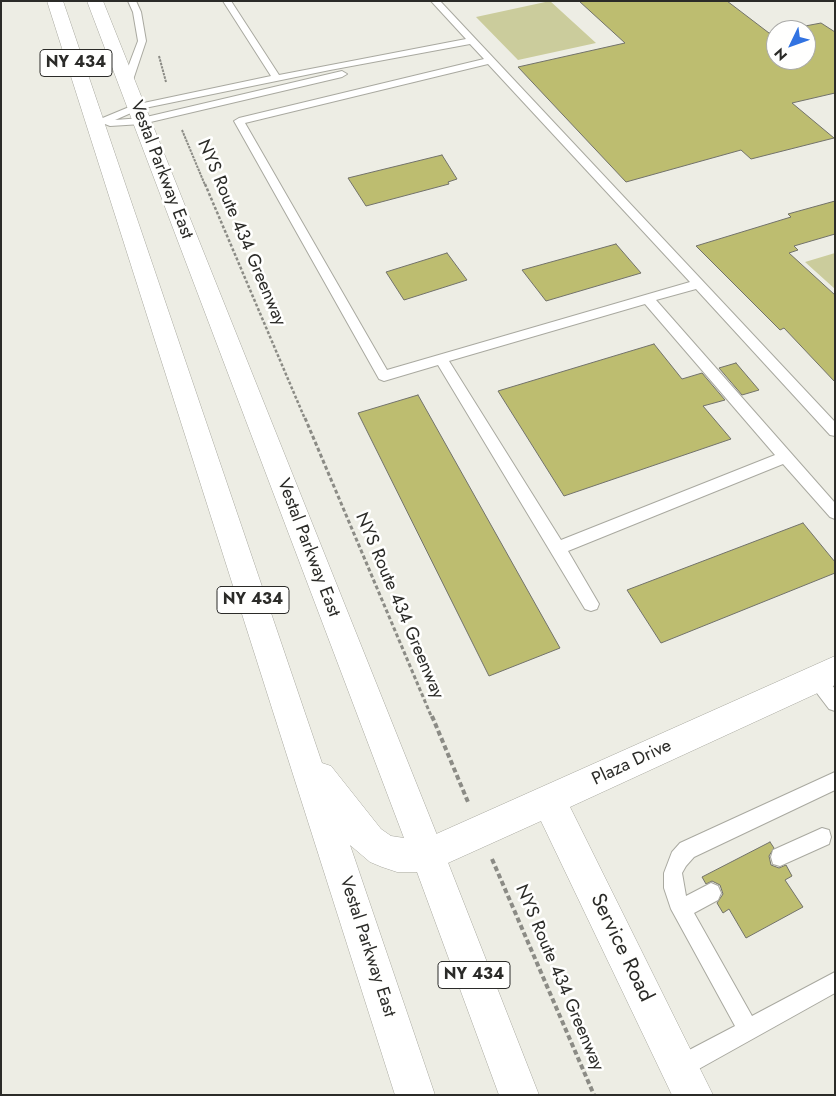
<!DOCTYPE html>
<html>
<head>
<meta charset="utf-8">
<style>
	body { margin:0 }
	#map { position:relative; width:836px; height:1096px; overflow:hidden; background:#edede4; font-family:Jost,sans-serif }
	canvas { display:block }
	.frame { position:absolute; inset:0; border:2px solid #2b2b28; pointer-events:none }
	.north { position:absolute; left:766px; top:20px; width:50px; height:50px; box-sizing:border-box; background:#fffffe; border:1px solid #aaaaa8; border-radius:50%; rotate:228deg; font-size:14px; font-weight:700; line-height:20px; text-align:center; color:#2b2b28 }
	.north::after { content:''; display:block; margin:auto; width:18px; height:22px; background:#3273e1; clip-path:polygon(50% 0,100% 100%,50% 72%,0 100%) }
</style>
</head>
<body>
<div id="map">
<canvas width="836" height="1096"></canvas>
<div class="frame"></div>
<div class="north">N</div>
</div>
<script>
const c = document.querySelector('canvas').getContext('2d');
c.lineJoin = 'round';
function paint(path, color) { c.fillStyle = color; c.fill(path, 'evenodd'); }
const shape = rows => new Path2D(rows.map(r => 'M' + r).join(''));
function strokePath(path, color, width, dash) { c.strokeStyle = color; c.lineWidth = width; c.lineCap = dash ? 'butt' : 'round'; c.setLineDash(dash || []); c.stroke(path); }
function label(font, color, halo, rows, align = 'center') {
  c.font = font + ' Jost,sans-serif'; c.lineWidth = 5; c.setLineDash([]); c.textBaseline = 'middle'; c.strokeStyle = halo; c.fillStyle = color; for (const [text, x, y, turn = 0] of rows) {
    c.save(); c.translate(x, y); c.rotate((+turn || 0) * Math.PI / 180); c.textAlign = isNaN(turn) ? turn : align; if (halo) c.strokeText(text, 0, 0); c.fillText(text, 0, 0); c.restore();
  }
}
paint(shape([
	[550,1,596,43,518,60,476,17],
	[835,253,835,289,805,262]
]), '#cbcc9c');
const building = shape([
	[579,1,727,1,769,33,776,32,776,60,806,60,806,30,784,30,821,23,835,32,835,93,792,103,834,138,751,159,741,150,626,182,518,67,625,43,579,1],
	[442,155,457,179,448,182,449,184,366,206,348,178,442,155],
	[835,201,835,234,794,246,798,250,789,253,835,295,835,382,784,328,780,330,696,246,791,217,788,214,835,201],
	[616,244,641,273,546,301,522,270,616,244],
	[447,253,467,280,404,300,386,272,447,253],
	[654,344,682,379,702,373,725,400,703,406,731,439,564,496,498,391,654,344],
	[736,363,759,390,742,395,719,368,736,363],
	[418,395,560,648,489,676,358,413,418,395],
	[803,523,835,562,835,573,661,643,627,590,803,523],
	[770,842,774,848,769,856,771,865,779,868,786,865,792,876,785,880,803,907,746,938,729,909,723,913,717,903,723,894,720,885,712,881,706,884,702,877,770,842]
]);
paint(building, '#bdbd70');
strokePath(building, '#72726a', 1);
const service = shape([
	[128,1,136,1,141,12,146,41,132,83,127,86,122,83,138,41,133,12,128,1],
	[223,1,231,1,279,75,466,39,431,1,440,1,835,422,835,436,830,435,696,289,656,300,835,503,835,519,830,517,783,464,568,551,599,604,597,609,591,611,585,609,438,365,384,381,379,379,234,121,239,118,484,59,470,44,330,70,140,109,115,120,142,118,342,71,347,74,342,77,142,124,110,126,105,124,96,127,93,126,93,122,134,105,271,76,223,1],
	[488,64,690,282,387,370,245,123,488,64],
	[645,304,775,455,561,540,449,361,645,304],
	[816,670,822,672,835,689,835,711,829,709,810,684,808,678,810,672,816,670],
	[835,772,835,790,694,857,686,866,682,873,686,896,711,883,718,886,721,893,718,900,694,913,752,1016,835,972,835,993,688,1075,680,1078,672,1075,669,1067,672,1059,735,1026,671,909,664,888,664,873,672,852,680,843,835,772],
	[822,828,829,830,831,837,829,844,780,866,773,864,771,857,773,850,822,828]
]);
const minor = shape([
	[835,656,835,685,570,807,713,1095,672,1095,541,821,428,872,416,867,411,855,416,843,835,656]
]);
const primary = shape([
	[47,1,63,1,322,763,331,766,381,829,391,836,404,838,87,1,103,1,445,855,539,1095,499,1095,417,872,397,872,382,867,370,862,350,845,435,1095,395,1095,47,1]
]);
strokePath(service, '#a9a9a0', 2);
strokePath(minor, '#a9a9a0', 1);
strokePath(primary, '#a9a9a0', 1);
strokePath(shape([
	[159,56,166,82],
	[182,130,205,185]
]), '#8b8b85', 2, [2.5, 1]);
strokePath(shape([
	[205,184,305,419]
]), '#8b8b85', 2.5, [3, 2]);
strokePath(shape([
	[305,418,432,718]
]), '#8b8b85', 3, [4, 2.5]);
strokePath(shape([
	[432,716,468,802],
	[492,859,594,1095]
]), '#8b8b85', 4, [5, 3]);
paint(service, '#fff');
paint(minor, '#fff');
paint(primary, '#fff');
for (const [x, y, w] of [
	[76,63,72],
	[253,600,72],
	[474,975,72]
]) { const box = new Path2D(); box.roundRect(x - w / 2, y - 13.5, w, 27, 4); c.fillStyle = '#fffffe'; c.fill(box); strokePath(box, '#2b2b28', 1); }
label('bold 16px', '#2b2b28', null, [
	["NY 434",76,63],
	["NY 434",253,600],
	["NY 434",474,975]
]);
label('18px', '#2b2b28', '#fffffe', [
	["Vestal Parkway East",161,170,69],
	["NYS Route 434 Greenway",241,233,67],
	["Vestal Parkway East",308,548,69],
	["NYS Route 434 Greenway",399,606,67],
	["Plaza Drive",632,763,-25],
	["Vestal Parkway East",367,947,72],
	["NYS Route 434 Greenway",559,978,67]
]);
label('21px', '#2b2b28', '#fffffe', [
	["Service Road",621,948,64]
]);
</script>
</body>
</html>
